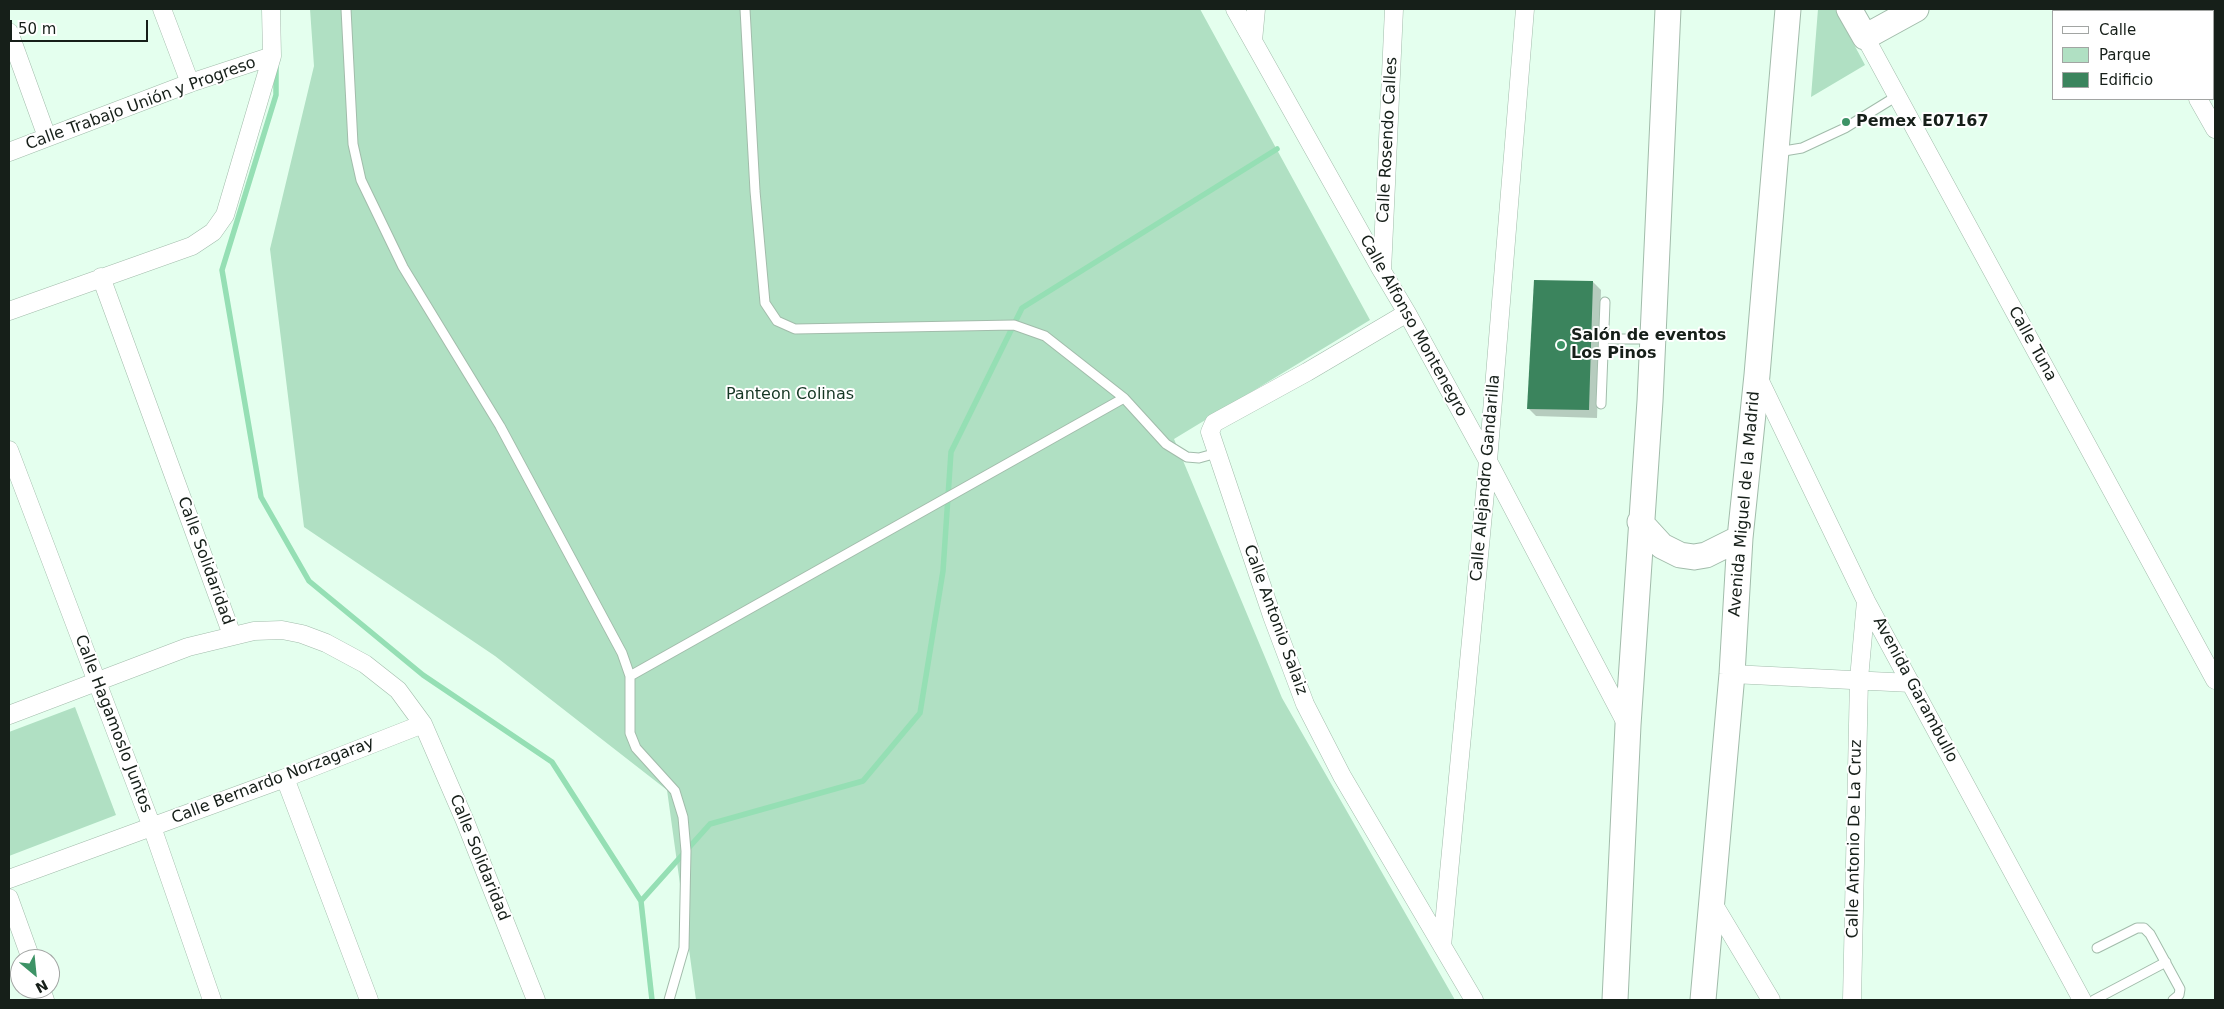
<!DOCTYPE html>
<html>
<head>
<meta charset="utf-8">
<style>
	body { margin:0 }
	#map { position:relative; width:2224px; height:1009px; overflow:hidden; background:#e4ffee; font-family:"DejaVu Sans",sans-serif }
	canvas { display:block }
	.frame { position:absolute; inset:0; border:10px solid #161f19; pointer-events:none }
	.legend { position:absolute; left:2052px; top:10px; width:162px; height:90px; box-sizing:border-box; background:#fff; border:1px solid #a2a5a3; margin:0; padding:6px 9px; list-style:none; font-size:15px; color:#161f19 }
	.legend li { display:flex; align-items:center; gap:10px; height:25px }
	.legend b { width:25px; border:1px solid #a2a5a3 }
	.north { position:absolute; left:10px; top:949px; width:50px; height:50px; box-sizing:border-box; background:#fff; border:1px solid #a2a5a3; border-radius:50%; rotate:152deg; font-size:14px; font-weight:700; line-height:20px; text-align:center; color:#161f19 }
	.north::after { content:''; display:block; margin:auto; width:18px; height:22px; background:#3d9366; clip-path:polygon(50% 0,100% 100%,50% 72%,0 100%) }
	.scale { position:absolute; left:10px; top:20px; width:138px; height:22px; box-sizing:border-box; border:2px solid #161f19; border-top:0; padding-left:6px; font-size:15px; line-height:18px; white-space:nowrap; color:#161f19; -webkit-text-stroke:4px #fff; paint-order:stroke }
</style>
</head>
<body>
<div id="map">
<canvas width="2224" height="1009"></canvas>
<div class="frame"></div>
<ul class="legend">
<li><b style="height:6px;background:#fff"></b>Calle</li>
<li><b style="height:14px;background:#b0e0c3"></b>Parque</li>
<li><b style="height:14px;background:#3b845d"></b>Edificio</li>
</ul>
<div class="north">N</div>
<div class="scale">50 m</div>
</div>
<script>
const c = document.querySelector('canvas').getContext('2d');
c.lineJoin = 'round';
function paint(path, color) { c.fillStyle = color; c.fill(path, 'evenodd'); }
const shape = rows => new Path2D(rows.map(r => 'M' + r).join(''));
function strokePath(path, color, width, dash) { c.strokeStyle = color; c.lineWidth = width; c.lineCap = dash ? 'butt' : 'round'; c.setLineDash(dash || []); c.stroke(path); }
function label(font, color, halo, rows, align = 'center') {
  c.font = font + ' "DejaVu Sans",sans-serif'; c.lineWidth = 4; c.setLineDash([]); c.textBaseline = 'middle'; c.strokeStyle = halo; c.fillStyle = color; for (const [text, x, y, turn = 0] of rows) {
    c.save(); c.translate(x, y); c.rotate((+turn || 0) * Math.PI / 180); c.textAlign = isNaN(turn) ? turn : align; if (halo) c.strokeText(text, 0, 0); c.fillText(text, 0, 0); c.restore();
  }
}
paint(shape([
	[310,9,1200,9,1370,320,1174,439,1282,698,1455,1000,696,1000,667,790,495,656,304,527,270,249,314,66],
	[1818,9,1835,9,1865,65,1811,97],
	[75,707,116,815,9,856,9,732]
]), '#b0e0c3');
paint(shape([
	[2178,9,2215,9,2215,69,2213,66,2213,11,2179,11],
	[1593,282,1601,290,1597,418,1536,416,1528,408]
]), '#0003');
strokePath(shape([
	[276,68,276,95,222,270,261,497,309,581,423,675,552,762,641,901,652,1000],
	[641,901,710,824,863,781,920,713,943,571,951,452,1022,308,1277,149]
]), '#95dfb4', 5.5);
paint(shape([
	[1534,280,1593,281,1589,410,1527,409]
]), '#3b845d');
const lane = shape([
	[346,9,353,144,361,180,403,267,500,426,622,653,630,676,630,733,636,748,675,791,683,817,686,851,684,948,669,1000],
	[745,9,755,191,765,303,777,321,795,329,1014,325,1045,336,1124,398,1166,444,1187,457,1199,458,1217,453],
	[1778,152,1802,148,1845,128,1897,96],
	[1604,339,1652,339],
	[1601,404,1605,302],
	[630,676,1124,398],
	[2097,948,2137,928,2144,928,2150,934,2180,989,2179,995,2173,1000],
	[2094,1000,2166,962]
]);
const street = shape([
	[162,9,190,83],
	[1235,9,1382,271,1407,313,1488,461,1627,725],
	[2148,9,2149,11],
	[9,32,47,137],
	[1865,37,2215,680],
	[1253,41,1256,9],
	[2198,99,2215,129],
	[9,152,190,83,272,56],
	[1382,271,1394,9],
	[101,277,232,635],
	[9,311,192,246,213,232,225,215,272,56,271,9],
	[1407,313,1307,372,1214,423,1210,432,1272,616,1305,704,1342,776,1474,1000],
	[1757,375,1866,601,2082,1000],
	[9,450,152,827,212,1000],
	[1732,674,1911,683],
	[9,715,188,647,254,631,282,630,302,634,326,643,365,664,398,690,423,724,465,821,536,1000],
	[285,778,369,1000],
	[9,879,285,778,423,724],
	[9,898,31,959],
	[1711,900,1771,1000],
	[1442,946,1488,461,1525,9],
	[41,989,45,1000],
	[1852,1000,1859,679,1866,601]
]);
const secondary = shape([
	[1849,9,1865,37,1916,9],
	[1640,522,1662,546,1680,555,1694,557,1706,555,1740,538],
	[1615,1000,1628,725,1650,401,1668,9],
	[1703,1000,1732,674,1740,538,1757,375,1788,9]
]);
strokePath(lane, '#a2bcab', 11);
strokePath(street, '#a2bcab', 19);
strokePath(secondary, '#a2bcab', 27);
strokePath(lane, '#fff', 9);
strokePath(street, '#fff', 18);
strokePath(secondary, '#fff', 25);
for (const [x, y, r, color] of [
	[1846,122,5,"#3d9366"],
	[1561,345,5,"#3d9366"]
]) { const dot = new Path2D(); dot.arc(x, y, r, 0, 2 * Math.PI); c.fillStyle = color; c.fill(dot); strokePath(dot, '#fff', 2); }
label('16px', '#161f19', '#fff', [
	["Calle Trabajo Unión y Progreso",141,104,-20],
	["Calle Rosendo Calles",1388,140,-87],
	["Calle Alfonso Montenegro",1413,326,61],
	["Calle Tuna",2032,344,61],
	["Calle Alejandro Gandarilla",1486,478,-85],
	["Avenida Miguel de la Madrid",1745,504,-85],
	["Calle Solidaridad",205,561,70],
	["Calle Antonio Salaiz",1275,620,70],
	["Avenida Garambullo",1915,690,62],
	["Calle Hagamoslo Juntos",113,724,69],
	["Calle Bernardo Norzagaray",273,781,-21],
	["Calle Antonio De La Cruz",1855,839,-89],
	["Calle Solidaridad",479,858,68]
]);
label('bold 16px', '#161f19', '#fff', [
	["Pemex E07167",1856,122],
	["Salón de eventos",1571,336],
	["Los Pinos",1571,354]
], 'left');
label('16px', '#153624', '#fff', [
	["Panteon Colinas",790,395]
]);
</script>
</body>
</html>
